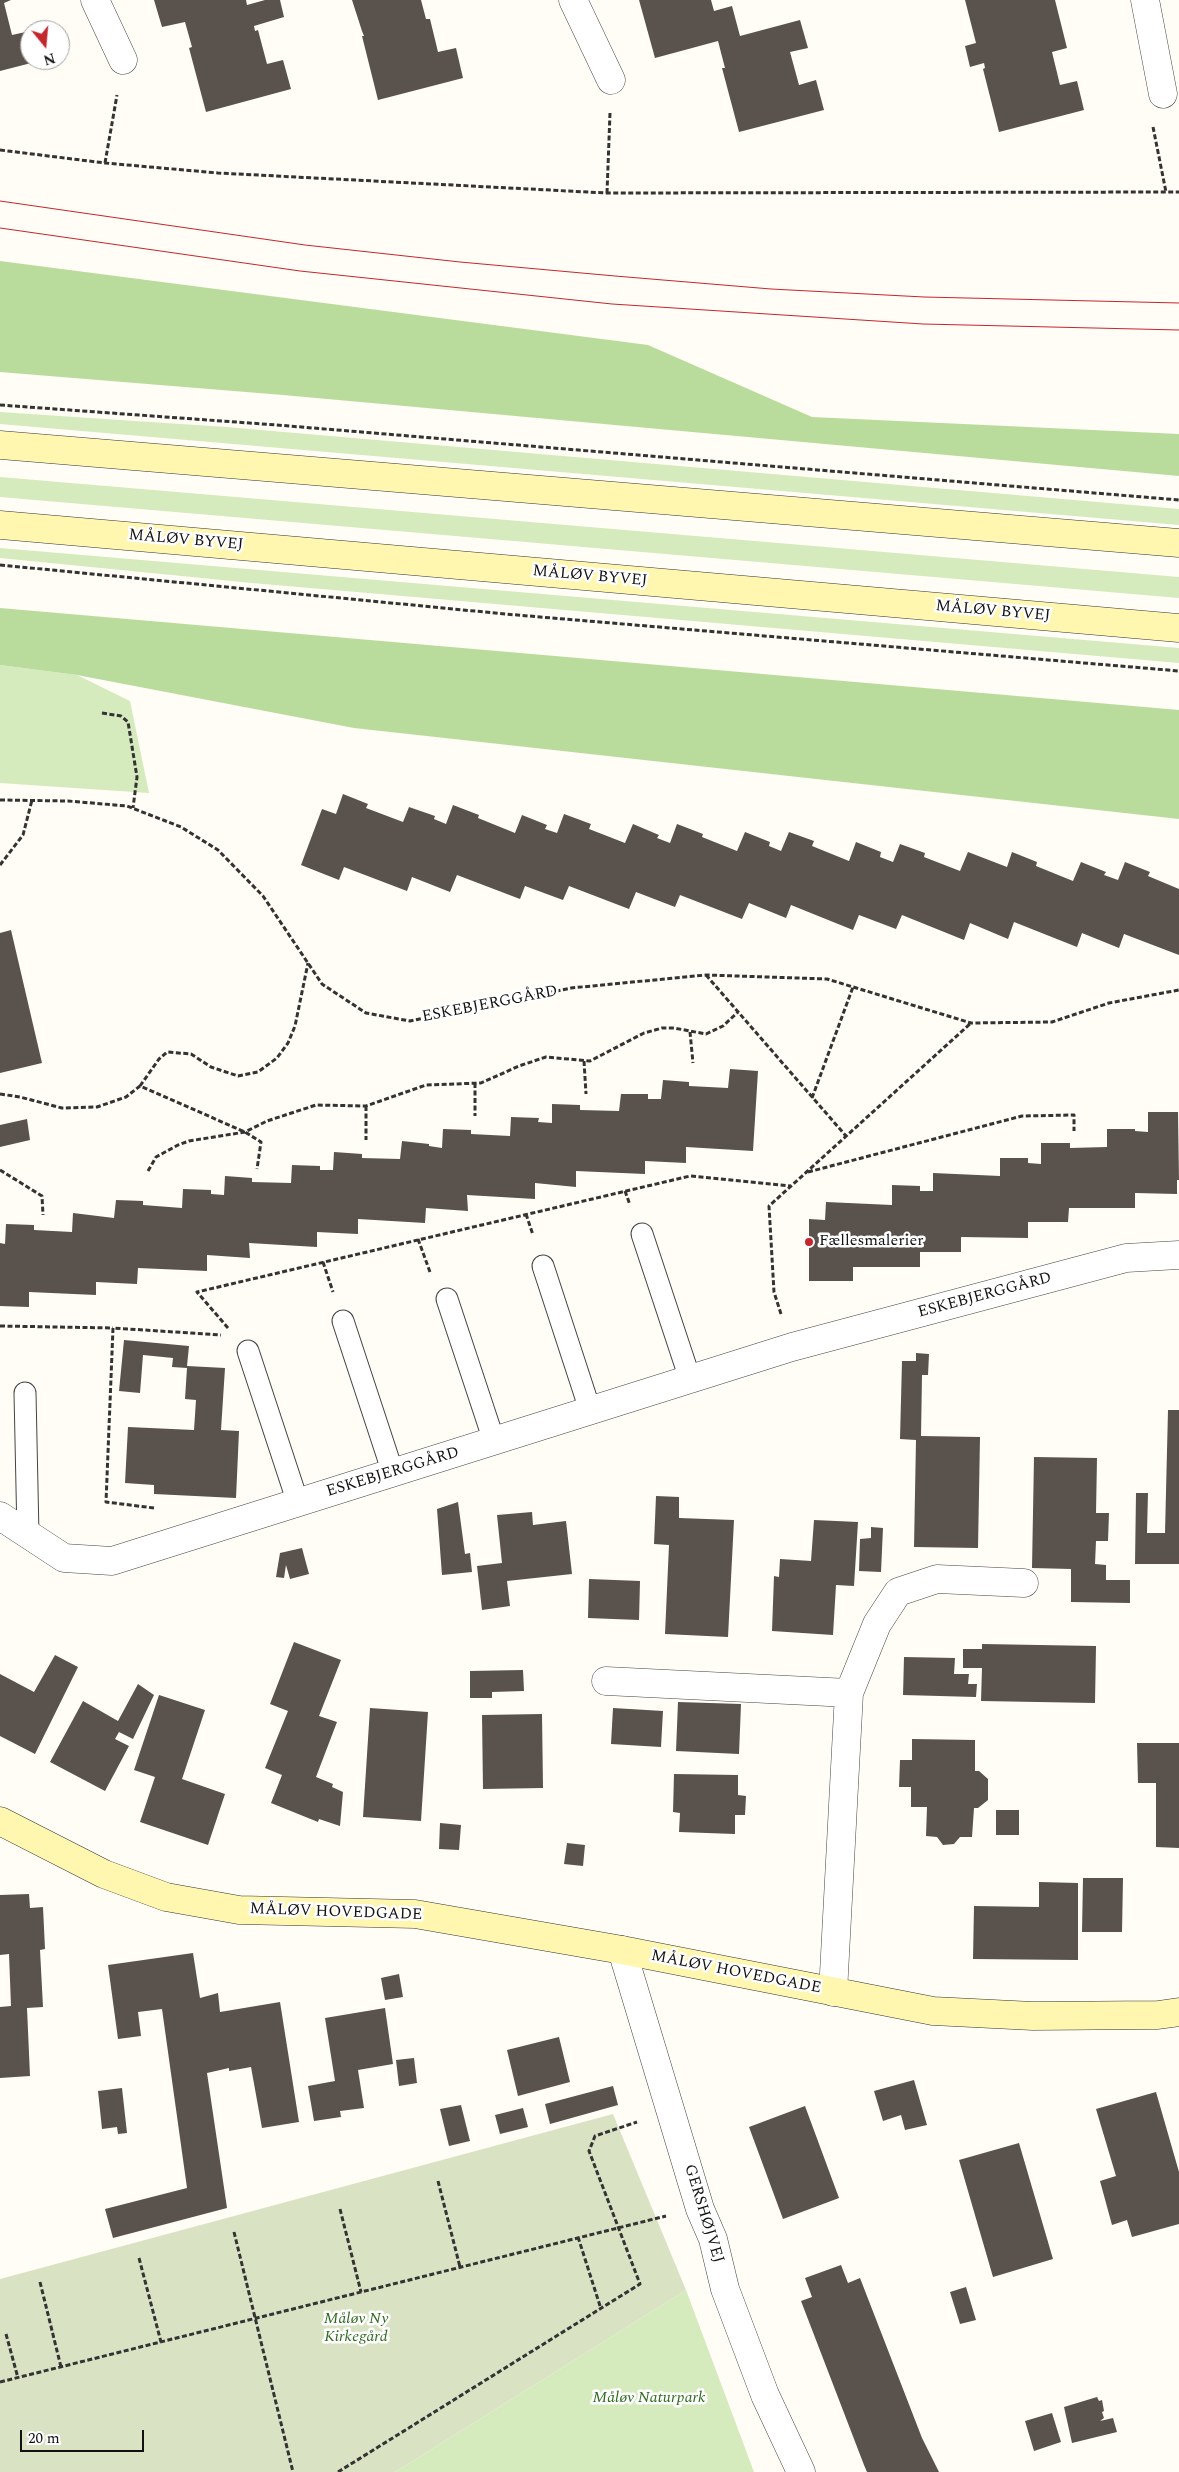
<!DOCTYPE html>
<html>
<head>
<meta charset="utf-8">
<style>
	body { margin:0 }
	#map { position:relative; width:1179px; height:2472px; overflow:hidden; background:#fffdf5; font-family:Spectral,serif }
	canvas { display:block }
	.north { position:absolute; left:20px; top:20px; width:50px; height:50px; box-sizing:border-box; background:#fff; border:1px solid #a0a0a0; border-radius:50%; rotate:163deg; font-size:14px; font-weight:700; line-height:20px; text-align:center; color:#111 }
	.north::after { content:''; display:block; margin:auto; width:18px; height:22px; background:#c4262e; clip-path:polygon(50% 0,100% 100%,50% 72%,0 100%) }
	.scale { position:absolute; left:20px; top:2430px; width:124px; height:22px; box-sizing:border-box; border:2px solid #111; border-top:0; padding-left:6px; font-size:15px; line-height:18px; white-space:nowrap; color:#111; -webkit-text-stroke:4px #fff; paint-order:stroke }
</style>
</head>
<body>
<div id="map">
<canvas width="1179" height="2472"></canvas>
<div class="north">N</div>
<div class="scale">20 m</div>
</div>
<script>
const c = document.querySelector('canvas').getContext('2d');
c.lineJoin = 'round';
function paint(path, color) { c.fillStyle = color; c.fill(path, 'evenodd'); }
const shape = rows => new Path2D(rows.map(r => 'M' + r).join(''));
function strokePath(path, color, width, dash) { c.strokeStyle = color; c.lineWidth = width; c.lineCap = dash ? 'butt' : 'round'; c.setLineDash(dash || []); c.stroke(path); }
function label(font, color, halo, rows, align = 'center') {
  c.font = font + ' Spectral,serif'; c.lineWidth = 5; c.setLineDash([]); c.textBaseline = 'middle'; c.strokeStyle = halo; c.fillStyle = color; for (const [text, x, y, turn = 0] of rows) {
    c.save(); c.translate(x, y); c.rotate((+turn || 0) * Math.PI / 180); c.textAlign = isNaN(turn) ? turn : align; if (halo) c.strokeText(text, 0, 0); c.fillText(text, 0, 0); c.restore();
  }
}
paint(shape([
	[0,412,226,427,1179,509,1179,525,0,424],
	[0,477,1179,577,1179,598,0,497],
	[0,548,1179,648,1179,663,252,583,0,558],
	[0,665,77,675,130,701,149,793,0,783],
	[686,2290,754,2472,395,2472]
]), '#d5ebbd');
paint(shape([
	[0,261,648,345,812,417,1179,434,1179,476,283,395,0,372],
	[0,608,1179,710,1179,819,354,728,77,675,0,665]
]), '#b9dc9c');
paint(shape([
	[613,2114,686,2290,395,2472,0,2472,0,2279]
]), '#d9e3c4');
paint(shape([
	[0,0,11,0,4,3,12,35,30,31,30,60,39,61,0,71],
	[154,0,246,0,247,5,265,0,280,0,284,17,254,26,255,31,258,30,267,64,283,60,291,89,206,112,189,48,192,47,185,22,162,27],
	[352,0,421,0,426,19,430,19,438,52,456,48,463,78,378,100,362,36,364,36,362,31],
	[639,0,711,0,714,11,732,6,740,36,800,20,808,48,790,52,799,85,816,80,824,110,739,132,722,68,725,68,718,41,655,58],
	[965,0,1055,0,1067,48,1052,52,1060,85,1077,81,1084,110,999,132,983,69,985,68,984,63,970,67,965,46,976,43],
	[343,794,368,804,366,808,403,822,409,807,435,816,434,819,446,824,453,805,479,815,478,818,515,833,522,815,547,825,545,829,557,833,564,814,591,824,589,829,625,843,633,824,659,835,657,838,670,843,677,824,703,834,702,837,737,851,745,832,770,842,769,846,781,851,789,832,814,841,812,846,849,861,856,842,881,852,880,857,893,862,900,844,925,853,924,857,960,871,968,852,1007,867,1012,852,1037,862,1036,866,1073,881,1081,862,1106,872,1104,875,1118,880,1125,862,1150,872,1148,876,1179,889,1179,955,1124,934,1119,948,1082,933,1077,947,1014,922,1008,939,970,923,964,940,902,915,896,929,859,915,853,930,791,905,786,918,749,903,742,919,680,895,675,907,636,892,629,909,569,886,563,900,525,886,520,899,457,875,450,892,412,877,407,891,344,867,339,880,301,865,322,809,336,814],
	[11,930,42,1063,0,1073,0,933],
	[730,1069,758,1071,753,1151,686,1147,686,1163,645,1161,645,1174,576,1171,576,1187,535,1183,535,1199,467,1195,468,1211,426,1208,425,1223,358,1219,358,1234,317,1232,317,1247,249,1243,250,1258,207,1255,207,1271,138,1268,137,1284,96,1282,96,1295,29,1292,29,1307,0,1306,0,1243,5,1244,6,1224,34,1225,34,1230,72,1232,73,1213,114,1218,116,1200,143,1201,143,1205,182,1208,183,1189,211,1190,211,1194,224,1195,225,1176,252,1178,252,1182,291,1183,292,1165,320,1166,320,1170,333,1170,334,1152,362,1154,362,1158,400,1159,402,1141,429,1144,429,1146,442,1148,443,1129,471,1130,471,1134,510,1136,511,1117,539,1118,538,1122,552,1123,552,1104,580,1105,580,1110,619,1111,621,1094,648,1094,648,1099,661,1099,663,1080,689,1082,689,1086,728,1088],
	[1148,1112,1178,1112,1179,1180,1177,1180,1177,1194,1135,1193,1135,1208,1069,1208,1068,1222,1028,1222,1028,1238,961,1237,961,1252,920,1252,920,1267,853,1267,853,1281,809,1281,809,1219,825,1220,826,1202,892,1205,892,1185,920,1186,920,1191,933,1191,933,1173,1000,1176,1000,1158,1028,1158,1028,1163,1041,1164,1041,1143,1070,1143,1070,1148,1107,1147,1107,1129,1135,1129,1135,1131,1148,1132],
	[27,1119,30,1140,0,1147,0,1125],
	[124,1340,189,1346,187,1366,225,1368,221,1430,239,1431,236,1498,154,1494,154,1485,125,1483,128,1427,194,1430,196,1400,185,1399,187,1368,172,1367,173,1358,143,1355,140,1393,119,1391],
	[916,1353,929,1354,928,1375,922,1375,921,1436,980,1437,978,1548,914,1547,916,1440,900,1439,902,1361,916,1361],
	[1168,1410,1179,1410,1179,1564,1135,1564,1136,1493,1148,1493,1147,1533,1165,1533],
	[1034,1457,1097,1458,1096,1513,1109,1513,1108,1541,1096,1541,1095,1564,1106,1565,1106,1580,1130,1580,1130,1603,1071,1602,1071,1569,1032,1568],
	[656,1496,679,1497,679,1518,734,1520,728,1637,665,1634,669,1545,654,1544],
	[458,1502,465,1554,470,1553,472,1572,442,1575,437,1509],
	[532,1512,533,1525,566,1521,572,1574,507,1581,510,1606,482,1610,477,1566,502,1563,497,1515],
	[814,1520,858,1522,854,1586,836,1585,833,1635,772,1631,774,1576,779,1577,780,1559,811,1561],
	[871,1527,883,1528,881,1572,859,1571,860,1539,871,1538],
	[302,1548,309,1574,290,1579,286,1565,284,1578,276,1577,280,1553],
	[589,1579,640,1581,639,1620,588,1618],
	[294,1642,341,1660,319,1716,337,1722,316,1777,333,1784,332,1787,343,1792,340,1826,319,1819,318,1822,271,1803,282,1775,265,1768,288,1711,270,1704],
	[982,1644,1096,1646,1095,1703,981,1701,982,1668,963,1668,963,1649,982,1649],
	[55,1655,78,1667,35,1754,0,1736,0,1674,34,1692],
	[904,1657,955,1658,954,1674,969,1674,968,1684,977,1684,976,1697,903,1695],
	[523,1670,524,1691,492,1692,492,1698,470,1698,470,1671],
	[138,1684,154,1695,133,1739,119,1732,115,1739,129,1746,105,1791,50,1762,83,1701,118,1721],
	[159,1695,205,1710,182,1779,225,1794,208,1845,140,1822,155,1777,134,1770],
	[678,1702,741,1704,739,1754,676,1751],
	[370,1708,428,1712,421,1821,363,1817],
	[613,1708,663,1711,661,1747,611,1744],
	[542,1714,543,1788,483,1789,482,1715],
	[912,1739,975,1740,975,1771,979,1771,988,1779,988,1800,978,1808,974,1808,972,1837,960,1837,954,1844,943,1845,937,1837,926,1836,927,1807,911,1807,911,1787,899,1787,900,1760,912,1760],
	[1137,1743,1179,1743,1179,1848,1156,1847,1156,1783,1138,1783],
	[674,1774,738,1775,738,1795,746,1796,745,1815,735,1815,735,1834,679,1832,680,1813,673,1812],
	[996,1810,1019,1810,1019,1835,996,1835],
	[440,1823,461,1825,459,1850,439,1849],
	[567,1843,585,1845,583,1866,564,1864],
	[1083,1878,1123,1878,1122,1932,1082,1932],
	[1039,1882,1078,1883,1078,1960,973,1959,974,1906,1039,1907],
	[29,1894,30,1908,43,1907,45,1949,40,1950,43,2007,27,2008,30,2076,0,2078,0,2007,11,2006,9,1954,0,1955,0,1895],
	[193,1953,200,1998,218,1993,220,2012,280,2002,299,2122,262,2128,251,2067,229,2071,229,2068,207,2073,227,2208,113,2238,105,2209,187,2188,162,2009,138,2012,141,2036,118,2039,108,1965],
	[399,1974,403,1997,385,2000,381,1978],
	[385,2008,393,2064,358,2070,364,2108,340,2111,341,2117,314,2121,308,2086,335,2081,325,2018],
	[559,2037,570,2082,518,2096,507,2050],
	[414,2058,417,2083,399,2086,396,2060],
	[914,2080,927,2125,905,2130,901,2115,883,2121,874,2091],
	[613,2086,618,2105,550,2124,545,2104],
	[122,2088,127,2133,118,2134,117,2127,102,2129,98,2091],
	[1156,2092,1179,2172,1179,2224,1132,2237,1127,2220,1112,2225,1100,2181,1116,2176,1096,2109],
	[461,2105,470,2141,449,2146,440,2109],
	[805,2106,839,2198,783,2219,749,2127],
	[523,2108,528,2127,500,2134,495,2115],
	[1019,2143,1053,2259,993,2277,959,2160],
	[841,2265,848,2283,860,2278,922,2438,939,2472,867,2472,864,2465,801,2301,812,2297,805,2278],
	[966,2287,976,2320,960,2324,950,2292],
	[1097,2397,1099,2401,1102,2400,1104,2411,1102,2412,1104,2418,1100,2421,1113,2418,1117,2432,1072,2443,1064,2407],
	[1052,2413,1061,2442,1034,2451,1025,2421]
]), '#5a524d');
const lane = shape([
	[642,1234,690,1379],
	[543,1266,590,1410],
	[447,1299,494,1441],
	[343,1321,393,1473],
	[248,1351,298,1503],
	[25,1393,28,1535]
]);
const street = shape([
	[95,0,123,60],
	[573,0,611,80],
	[1145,0,1163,94],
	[0,1516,64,1558,112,1561,792,1347,1126,1258,1179,1255],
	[606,1681,849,1693],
	[622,1950,700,2209,713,2239,725,2289,765,2395,801,2472],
	[833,1992,849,1693,877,1624,898,1592,937,1579,1024,1583]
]);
const secondary = shape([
	[0,445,1179,543],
	[0,525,1179,628],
	[0,1821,104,1874,166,1897,239,1910,415,1914,622,1950,933,2011,1033,2016,1158,2015,1179,2012]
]);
strokePath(lane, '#444', 23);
strokePath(street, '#444', 29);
strokePath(secondary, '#333', 29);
strokePath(shape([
	[1153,127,1166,192],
	[0,150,105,163,218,173,607,193,1179,192],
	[105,163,117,95],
	[607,193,610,113],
	[0,405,277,425,1179,500],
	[0,565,505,614,1179,671],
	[102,713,121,716,128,722,137,777,133,808],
	[0,800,68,801,127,806,181,827,218,850,263,896,322,984,366,1013,410,1021,571,988,706,975,827,979,971,1023,1052,1022,1109,1003,1179,990],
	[0,865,23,835,32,800],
	[706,975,846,1136],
	[690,1032,693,1063],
	[584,1061,586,1094],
	[475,1083,475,1116],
	[140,1086,159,1059,167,1052,191,1054,211,1067,238,1076,258,1072,277,1058,288,1043,295,1026,308,963],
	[0,1094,20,1097,62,1108,97,1107,126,1097,140,1086,245,1132,261,1142,257,1169],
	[812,1098,853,987],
	[366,1106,366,1140],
	[0,1170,42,1196,43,1215],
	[148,1171,156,1157,178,1145,189,1141,245,1132,267,1121,316,1105,366,1106,426,1085,481,1083,519,1066,546,1057,590,1061,644,1033,662,1028,674,1028,706,1034,723,1026,738,1012],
	[808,1172,1022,1116,1074,1115,1074,1131],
	[625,1191,630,1205],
	[526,1214,533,1235],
	[418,1239,430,1272],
	[323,1262,333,1292],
	[781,1314,774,1292,769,1206,971,1023],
	[0,1326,113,1328],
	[228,1328,197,1292,690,1176,791,1186],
	[154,1508,106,1502,113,1328,221,1335],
	[438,2181,460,2267],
	[340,2209,361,2292],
	[234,2232,293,2472],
	[578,2237,601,2309],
	[139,2258,161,2342],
	[40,2282,61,2367],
	[6,2334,18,2378],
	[0,2382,666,2216],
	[338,2472,640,2284,589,2151,595,2136,637,2122]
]), '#333', 3, [5, 2.5]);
strokePath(lane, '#fff', 21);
strokePath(street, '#fff', 28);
strokePath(secondary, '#fff6b0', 28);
strokePath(shape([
	[0,201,305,245,460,262,615,276,771,289,924,297,1179,303],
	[0,228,300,271,612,304,923,324,1179,330]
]), '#c4262e', 1);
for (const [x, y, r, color] of [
	[809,1242,5,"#c4262e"]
]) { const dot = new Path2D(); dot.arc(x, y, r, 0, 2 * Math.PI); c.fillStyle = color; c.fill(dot); strokePath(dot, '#fff', 2); }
label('16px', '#111', '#fff', [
	["MÅLØV BYVEJ",186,541,5],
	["MÅLØV BYVEJ",590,577,5],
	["MÅLØV BYVEJ",993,612,5],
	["ESKEBJERGGÅRD",490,1005,-11],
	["ESKEBJERGGÅRD",985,1296,-15],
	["ESKEBJERGGÅRD",393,1473,-17],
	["MÅLØV HOVEDGADE",336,1913,2],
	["MÅLØV HOVEDGADE",736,1973,11],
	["GERSHØJVEJ",703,2214,73]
]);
label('16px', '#111', '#fff', [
	["Fællesmalerier",819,1242]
], 'left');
label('italic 16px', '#2f6b1f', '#fff', [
	["Måløv Ny",356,2320],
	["Kirkegård",356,2338],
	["Måløv Naturpark",649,2399]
]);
</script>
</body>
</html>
